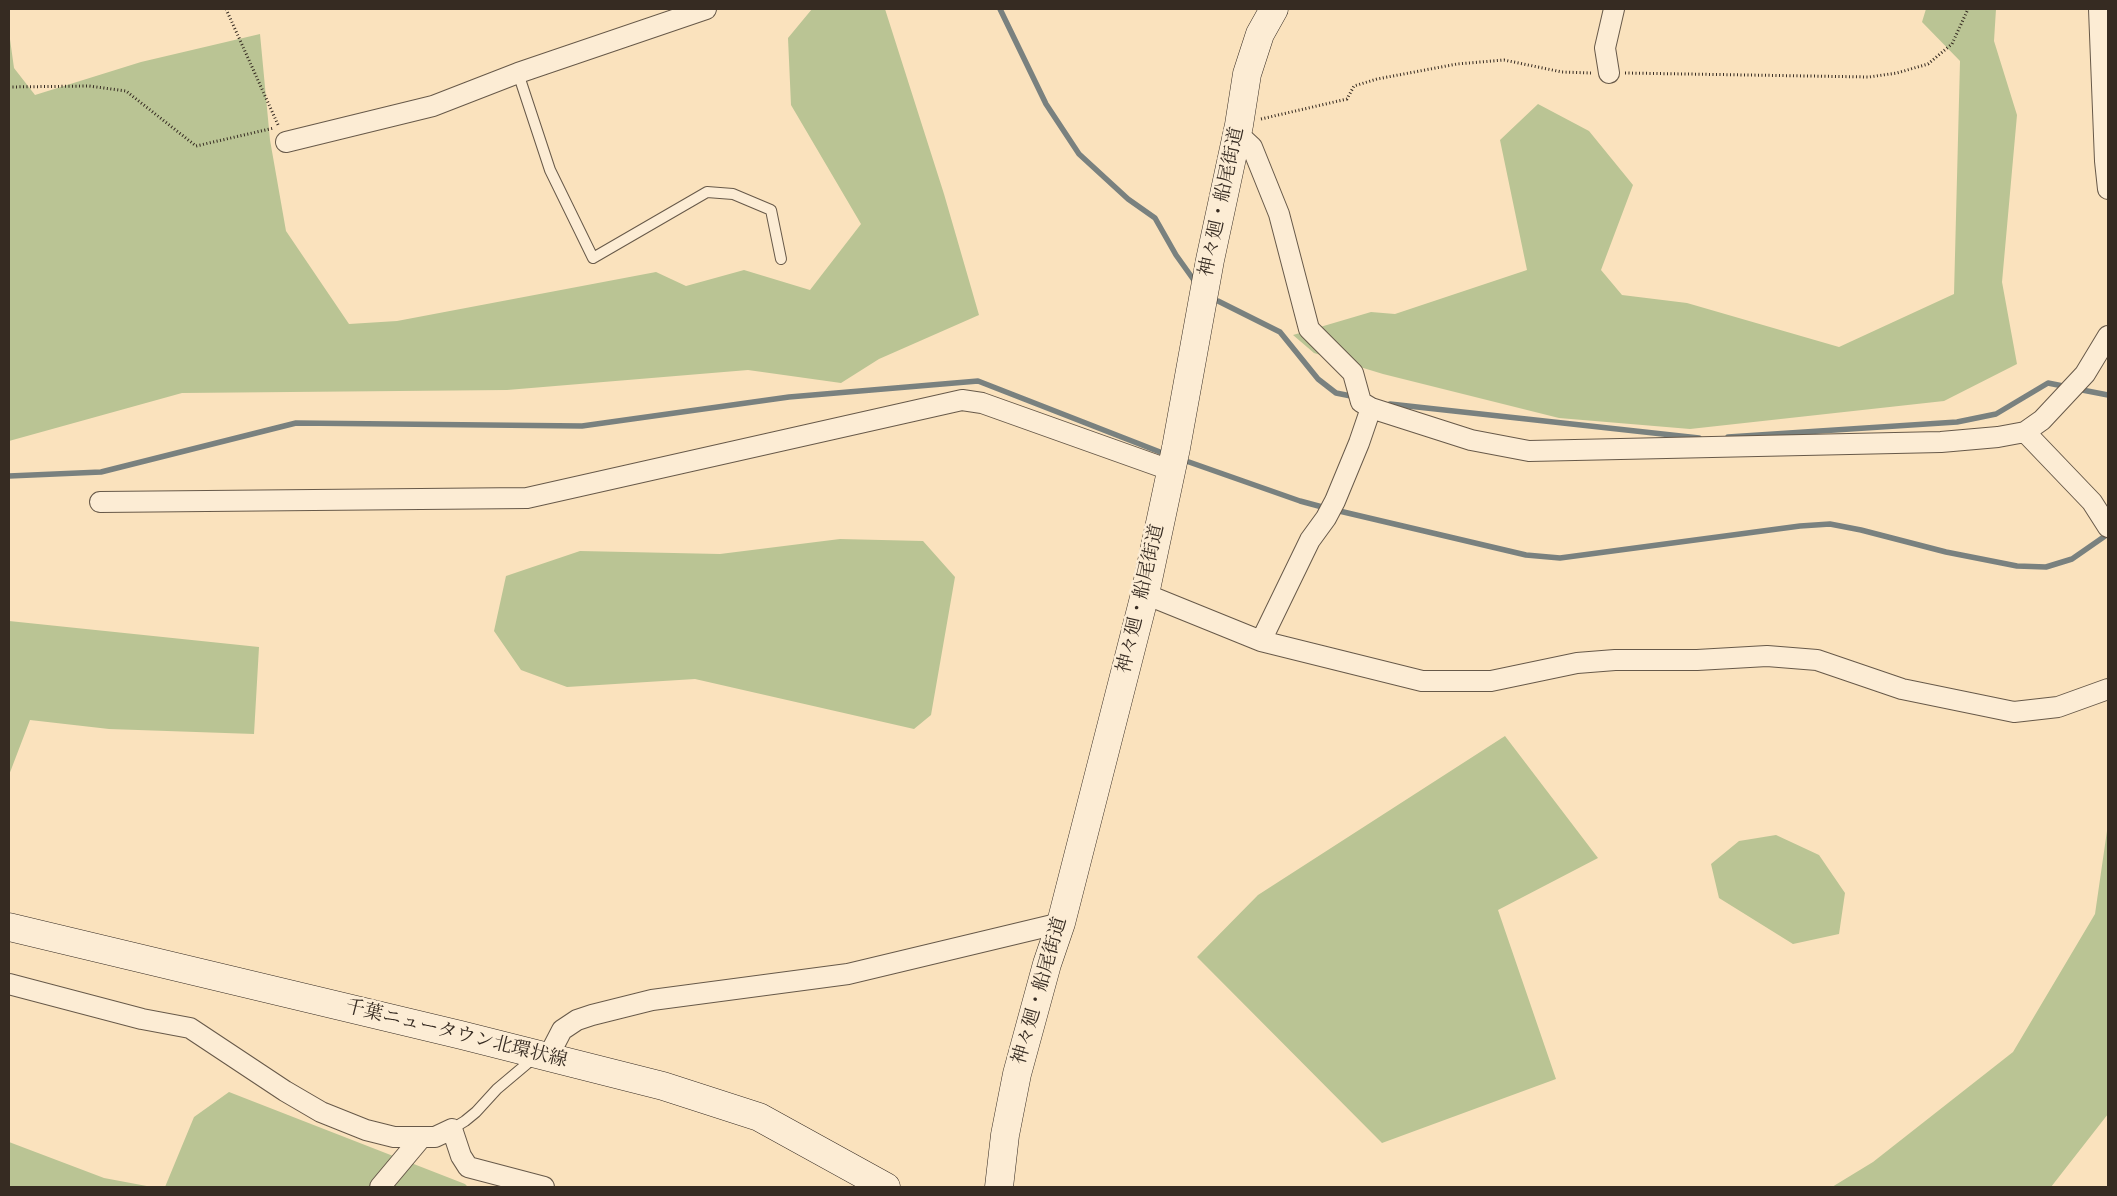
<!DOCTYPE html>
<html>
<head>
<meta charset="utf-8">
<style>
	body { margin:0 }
	#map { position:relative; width:2117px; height:1196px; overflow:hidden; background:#fae2bd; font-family:"IM FELL DW Pica",serif }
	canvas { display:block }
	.frame { position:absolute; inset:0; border:10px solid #362b22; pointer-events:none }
</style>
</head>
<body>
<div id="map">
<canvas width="2117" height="1196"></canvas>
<div class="frame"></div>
</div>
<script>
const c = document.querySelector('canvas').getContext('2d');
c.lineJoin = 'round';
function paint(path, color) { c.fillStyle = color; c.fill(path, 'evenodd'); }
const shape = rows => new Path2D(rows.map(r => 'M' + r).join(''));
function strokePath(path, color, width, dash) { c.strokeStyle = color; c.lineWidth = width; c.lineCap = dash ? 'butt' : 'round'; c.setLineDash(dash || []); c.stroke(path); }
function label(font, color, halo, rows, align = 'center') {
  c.font = font + ' "IM FELL DW Pica","Noto Serif JP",serif'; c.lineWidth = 5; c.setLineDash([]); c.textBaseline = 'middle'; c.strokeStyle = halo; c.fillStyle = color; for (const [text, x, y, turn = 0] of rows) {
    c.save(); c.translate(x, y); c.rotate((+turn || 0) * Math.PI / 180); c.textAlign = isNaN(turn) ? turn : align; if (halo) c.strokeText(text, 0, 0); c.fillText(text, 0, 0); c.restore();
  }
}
paint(shape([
	[812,9,885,9,944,194,979,315,879,359,841,383,748,370,507,390,182,393,9,441,9,32,14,68,35,95,141,62,260,34,270,140,286,231,349,324,397,321,656,272,686,286,744,270,810,290,861,224,791,105,788,38],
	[1926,9,1996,9,1994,41,2017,115,2002,282,2017,364,1944,401,1690,429,1559,418,1383,374,1314,353,1293,335,1371,312,1395,314,1527,270,1500,140,1538,104,1589,131,1633,185,1601,270,1622,295,1687,303,1839,347,1954,294,1960,61,1922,22],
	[840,539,923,541,955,577,931,715,914,729,695,679,567,687,521,670,494,631,506,576,580,551,720,554],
	[9,621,259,647,254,734,109,729,30,720,9,775],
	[1505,736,1598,858,1498,910,1556,1079,1382,1143,1197,957,1258,895],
	[2108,824,2108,1114,2051,1187,1832,1187,1873,1162,2013,1052,2095,914],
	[1776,835,1819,855,1845,893,1839,934,1793,944,1719,898,1711,864,1739,841],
	[229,1092,465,1184,468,1187,165,1187,194,1117],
	[9,1142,104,1178,152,1187,9,1187]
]), '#bac494');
strokePath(shape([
	[1000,9,1046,104,1079,154,1128,199,1155,218,1176,255,1196,283],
	[1218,301,1280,332,1318,379,1336,393,1356,397],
	[2077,389,2108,395],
	[1390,404,1699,438],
	[1728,437,1957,422,1996,414,2048,383,2068,387],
	[1189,462,1300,501,1326,508],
	[9,476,101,472,296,423,582,426,789,397,978,381,1160,452],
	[1335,510,1526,555,1560,558,1800,526,1830,524,1861,530,1946,552,2017,566,2046,567,2072,559,2108,534]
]), '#79817f', 5.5);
const lane = shape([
	[518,73,550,170,593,258,707,192,733,194,771,210,781,259],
	[452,1129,465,1121,476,1112,497,1089,535,1057]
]);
const street = shape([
	[2099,9,2105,161,2108,189],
	[1609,73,1605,48,1614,9],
	[1237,133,1252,147,1279,214,1309,329,1353,373,1361,402,1371,408,1471,440,1529,451,1941,442,1998,437,2025,432,2042,420,2085,374,2108,336],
	[286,142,433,106,518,73,706,9],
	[2025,432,2092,502,2108,527],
	[100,502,527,498,962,400,982,403,1170,470],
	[1145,594,1261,641,1422,681,1491,681,1577,663,1615,660,1697,660,1767,656,1817,660,1902,689,2014,712,2058,707,2108,689],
	[1261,641,1310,540,1326,518,1335,501,1359,443,1371,408],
	[9,984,142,1019,190,1028,285,1091,321,1112,366,1130,394,1137,435,1137,452,1129,461,1156,468,1167,544,1187],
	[548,1057,562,1030,577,1020,592,1015,652,1000,848,974,1061,923],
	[380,1187,421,1138]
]);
const secondary = shape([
	[9,927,461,1035,663,1086,759,1117,886,1187],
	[999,1187,1005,1135,1017,1074,1047,964,1061,923,1145,594,1176,448,1210,260,1239,125,1247,74,1260,34,1274,9]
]);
strokePath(lane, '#675949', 12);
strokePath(street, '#675949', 22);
strokePath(secondary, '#362b22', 29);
strokePath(shape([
	[226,9,279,127],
	[1625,73,1869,77,1897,73,1928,64,1952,44,1968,9],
	[9,87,89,86,126,91,196,146,274,128],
	[1261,119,1347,99,1354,86,1377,79,1457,64,1504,60,1562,72,1591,73]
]), '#362b22', 3, [1, 2.5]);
strokePath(lane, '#fcecd4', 10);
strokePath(street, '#fcecd4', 20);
strokePath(secondary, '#fcecd4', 28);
label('19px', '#362b22', '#fcecd4', [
	["神々廻・船尾街道",1223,202,-78],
	["神々廻・船尾街道",1142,599,-77],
	["神々廻・船尾街道",1041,991,-74],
	["千葉ニュータウン北環状線",456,1035,14]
]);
</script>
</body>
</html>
